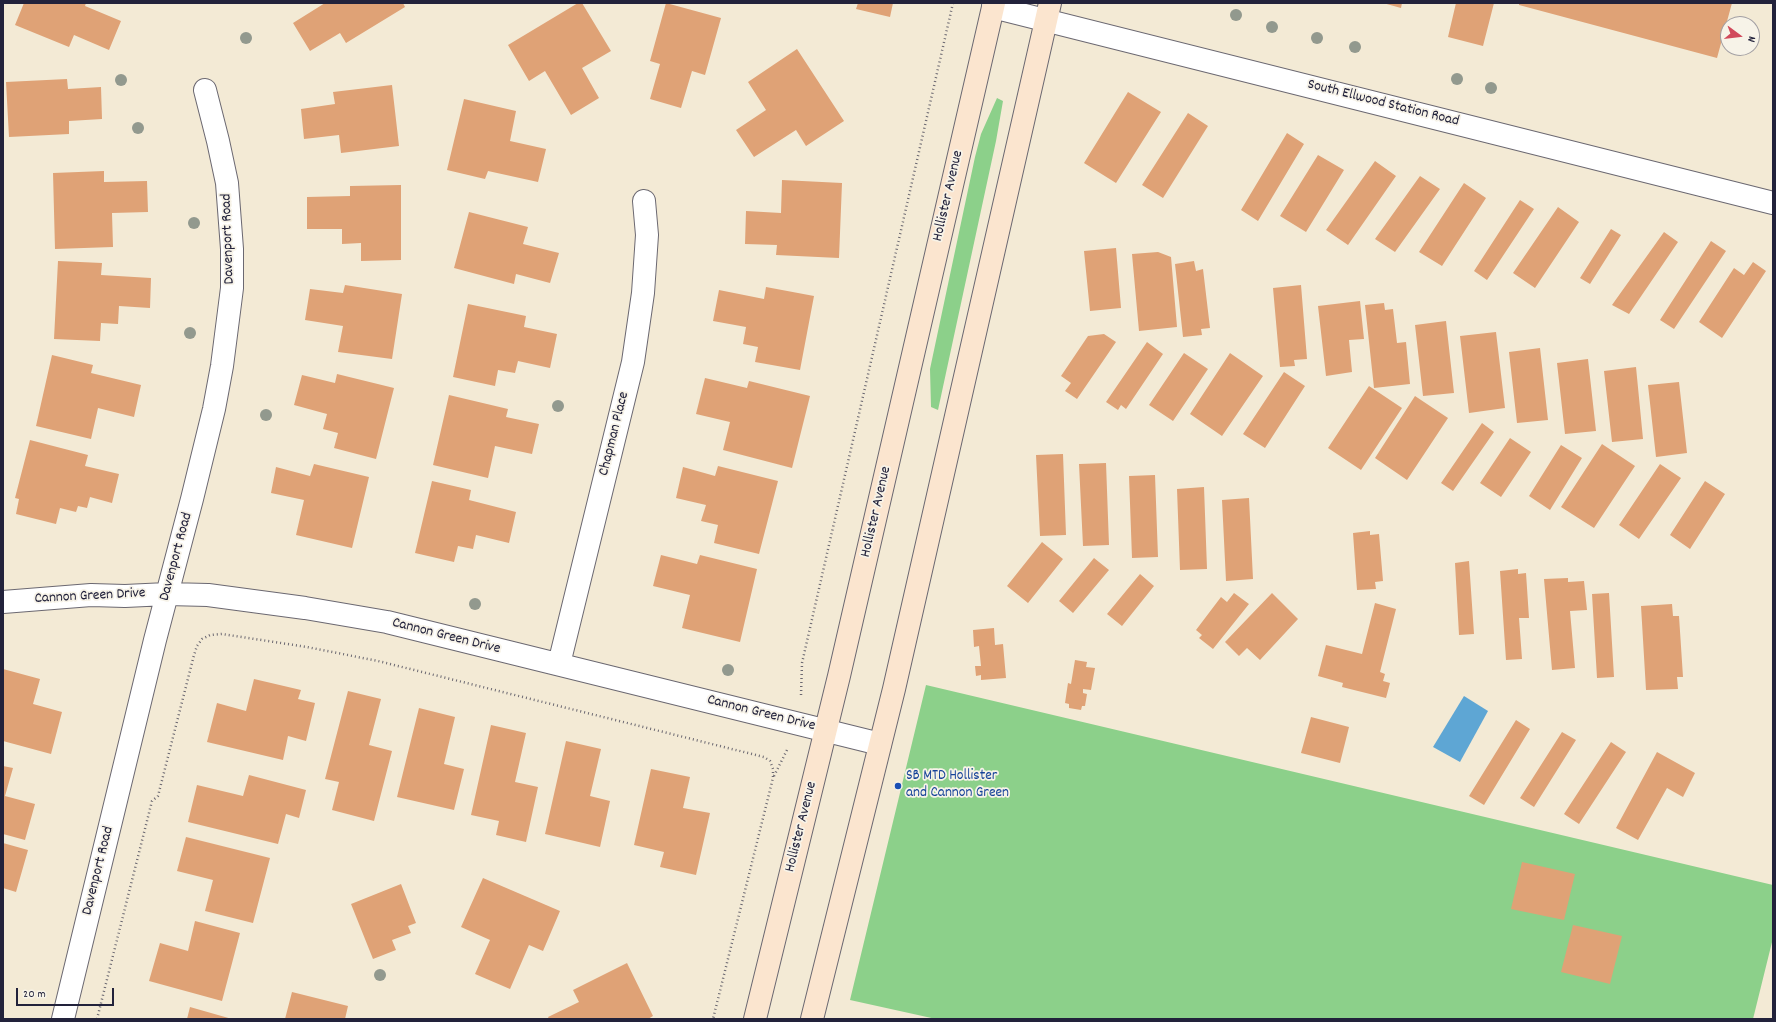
<!DOCTYPE html>
<html>
<head>
<meta charset="utf-8">
<style>
	body { margin:0 }
	#map { position:relative; width:1776px; height:1022px; overflow:hidden; background:#f3ead5; font-family:Dekko,sans-serif }
	canvas { display:block }
	.frame { position:absolute; inset:0; border:4px solid #22223b; pointer-events:none }
	.north { position:absolute; left:1720px; top:16px; width:40px; height:40px; box-sizing:border-box; background:#f7f3e8; border:1px solid #a29fa3; border-radius:50%; rotate:105deg; font-size:11px; font-weight:700; line-height:16px; text-align:center; color:#22223b }
	.north::after { content:''; display:block; margin:auto; width:14px; height:18px; background:#d1495b; clip-path:polygon(50% 0,100% 100%,50% 72%,0 100%) }
	.scale { position:absolute; left:16px; top:988px; width:98px; height:18px; box-sizing:border-box; border:2px solid #22223b; border-top:0; padding-left:5px; font-size:12px; line-height:14px; white-space:nowrap; color:#22223b; -webkit-text-stroke:3px #f7f3e8; paint-order:stroke }
</style>
</head>
<body>
<div id="map">
<canvas width="1776" height="1022"></canvas>
<div class="frame"></div>
<div class="north">N</div>
<div class="scale">20 m</div>
</div>
<script>
const c = document.querySelector('canvas').getContext('2d');
c.lineJoin = 'round';
function paint(path, color) { c.fillStyle = color; c.fill(path, 'evenodd'); }
const shape = rows => new Path2D(rows.map(r => 'M' + r).join(''));
function strokePath(path, color, width, dash) { c.strokeStyle = color; c.lineWidth = width; c.lineCap = dash ? 'butt' : 'round'; c.setLineDash(dash || []); c.stroke(path); }
function label(font, color, halo, rows, align = 'center') {
  c.font = font + ' Dekko,sans-serif'; c.lineWidth = 3.5; c.setLineDash([]); c.textBaseline = 'middle'; c.strokeStyle = halo; c.fillStyle = color; for (const [text, x, y, turn = 0] of rows) {
    c.save(); c.translate(x, y); c.rotate((+turn || 0) * Math.PI / 180); c.textAlign = isNaN(turn) ? turn : align; if (halo) c.strokeText(text, 0, 0); c.fillText(text, 0, 0); c.restore();
  }
}
paint(shape([
	[997,98,1003,101,996,141,938,410,931,407,930,369,975,157,981,134],
	[926,685,1773,885,1773,938,1753,1019,936,1019,850,1000]
]), '#8cd08a');
paint(shape([
	[1464,696,1488,711,1460,762,1433,747]
]), '#5ea6d4');
paint(shape([
	[24,3,86,3,85,6,121,21,109,50,74,35,69,47,15,25],
	[325,3,403,3,405,7,346,43,340,33,310,51,293,23],
	[578,3,582,3,611,51,582,68,599,98,571,115,545,71,529,81,508,45],
	[666,3,721,18,705,75,692,71,681,108,650,99,660,64,650,61],
	[858,3,893,3,890,17,856,9],
	[1383,3,1402,3,1401,8],
	[1456,3,1494,3,1483,46,1448,37],
	[1519,3,1732,3,1717,58,1519,5],
	[797,49,844,121,806,146,796,130,754,157,736,130,766,110,748,82],
	[67,79,68,89,101,87,102,119,69,121,69,134,9,137,6,82],
	[392,85,399,146,341,153,339,135,304,139,301,109,335,104,333,92],
	[1128,92,1161,112,1116,183,1084,163],
	[464,99,516,111,510,141,546,149,538,182,488,171,485,179,447,170],
	[1188,113,1208,126,1163,198,1142,185],
	[1287,133,1304,144,1258,221,1241,210],
	[1318,155,1344,170,1306,232,1280,216],
	[1375,161,1396,176,1348,245,1326,230],
	[104,171,104,182,147,181,148,212,112,213,113,247,55,249,53,173],
	[1420,176,1440,189,1395,252,1375,239],
	[782,180,842,183,839,258,776,255,777,245,745,244,746,211,781,213],
	[1464,183,1486,198,1442,266,1419,252],
	[401,185,401,260,361,261,361,243,342,244,342,229,307,229,307,197,350,196,350,186],
	[1520,200,1534,209,1487,280,1474,271],
	[1558,207,1579,222,1535,288,1513,273],
	[469,212,528,227,523,244,559,253,550,283,516,274,514,284,454,268],
	[1611,229,1621,235,1590,284,1580,278],
	[1664,232,1678,242,1629,314,1612,305],
	[1711,241,1726,251,1674,329,1660,320],
	[1116,248,1121,308,1090,311,1084,251],
	[1158,252,1171,257,1177,327,1139,331,1132,254],
	[58,261,102,263,101,275,151,278,150,308,119,306,118,324,101,323,100,341,54,339],
	[1194,261,1196,271,1203,269,1210,328,1201,329,1202,335,1183,337,1175,264],
	[1753,262,1766,271,1722,338,1699,322,1734,268,1744,275],
	[345,285,402,294,392,359,338,352,343,326,305,320,310,289,343,293],
	[1301,285,1307,359,1294,360,1295,366,1280,367,1273,288],
	[766,287,814,296,800,370,755,362,758,347,743,344,746,327,713,321,719,290,764,299],
	[1360,301,1364,339,1349,340,1352,372,1326,376,1318,306],
	[1384,303,1385,310,1393,309,1397,343,1406,342,1410,384,1374,388,1365,305],
	[468,304,526,316,524,327,557,334,550,368,518,361,515,373,498,370,495,386,453,377],
	[1446,321,1454,393,1423,396,1415,325],
	[1496,332,1505,408,1469,413,1460,336],
	[1104,334,1116,342,1077,399,1065,391,1071,383,1061,376,1088,336],
	[1147,342,1163,354,1126,409,1121,405,1118,410,1106,402],
	[1540,348,1548,420,1517,423,1509,352],
	[1184,353,1208,369,1173,421,1149,405],
	[1230,353,1263,376,1222,436,1190,414],
	[52,355,93,365,91,373,141,385,134,417,98,408,91,439,36,426],
	[1588,359,1596,431,1565,434,1557,363],
	[1636,367,1643,439,1612,442,1604,371],
	[1284,372,1305,386,1265,448,1243,434],
	[337,374,394,388,376,459,334,448,338,433,323,429,327,414,294,405,302,375,335,383],
	[705,378,747,388,749,381,810,396,792,468,723,450,730,422,696,414],
	[1679,382,1687,453,1656,457,1648,385],
	[1369,386,1402,408,1361,470,1328,448],
	[449,395,508,409,506,417,539,424,532,454,495,446,488,478,433,465],
	[1415,396,1448,418,1407,480,1375,458],
	[1482,423,1494,432,1453,491,1441,483],
	[1510,438,1531,452,1501,497,1480,483],
	[30,440,88,455,85,466,119,474,112,503,90,497,87,508,78,506,76,512,60,508,56,524,16,514,19,499,15,498],
	[1602,444,1635,466,1594,528,1561,507],
	[1561,445,1582,458,1550,510,1529,496],
	[1063,454,1066,535,1040,536,1036,455],
	[1106,463,1109,545,1083,546,1079,464],
	[314,464,369,477,352,548,296,535,304,500,271,493,276,467,310,476],
	[1660,464,1681,478,1639,539,1619,525],
	[718,466,778,481,759,554,714,543,718,525,701,521,706,505,676,498,683,467,715,476],
	[1155,475,1158,557,1132,558,1129,476],
	[432,481,471,490,469,500,516,512,509,543,476,535,473,549,458,546,454,562,415,553],
	[1705,481,1725,494,1690,549,1670,535],
	[1204,487,1207,569,1180,570,1177,489],
	[1249,498,1253,579,1226,581,1222,500],
	[1370,531,1370,535,1379,534,1383,581,1375,582,1376,589,1357,590,1353,533],
	[1042,542,1063,559,1028,603,1007,586],
	[661,555,697,564,700,555,757,569,740,642,682,628,690,595,653,586],
	[1094,558,1109,570,1073,613,1059,601],
	[1469,561,1474,634,1459,635,1455,563],
	[1518,569,1518,574,1526,573,1529,618,1519,618,1522,659,1506,660,1500,571],
	[1140,574,1154,586,1122,626,1107,614],
	[1568,578,1568,582,1584,581,1587,610,1570,611,1575,668,1552,670,1544,579],
	[1234,593,1249,604,1213,649,1199,638,1202,635,1196,630,1221,597,1227,602],
	[1272,593,1298,619,1260,660,1247,648,1239,656,1225,642],
	[1609,593,1614,677,1597,678,1592,594],
	[1375,603,1396,609,1380,672,1385,674,1383,681,1390,683,1386,698,1342,687,1343,683,1318,676,1326,645,1362,654],
	[1672,604,1673,616,1679,616,1683,677,1677,677,1678,689,1646,690,1641,606],
	[994,628,995,645,1003,644,1006,678,981,680,981,675,976,676,975,666,981,666,979,646,974,647,973,630],
	[1075,660,1087,662,1086,667,1095,668,1091,690,1083,689,1083,693,1087,694,1085,706,1082,706,1081,710,1069,708,1069,704,1065,703,1068,683,1071,684],
	[3,669,40,679,33,704,62,712,51,754,3,741],
	[254,679,301,690,298,699,315,703,306,741,288,736,283,760,207,742,217,703,246,711],
	[348,691,381,699,369,745,392,751,374,821,332,810,339,782,325,779],
	[419,708,455,717,444,764,464,769,454,810,397,797],
	[1311,717,1349,727,1340,763,1301,753],
	[1516,720,1530,729,1484,805,1469,796],
	[491,725,526,733,515,782,538,787,526,842,496,835,499,821,471,815],
	[1562,732,1576,740,1534,807,1520,798],
	[566,741,601,749,590,796,610,801,600,847,545,834],
	[1611,742,1626,752,1579,824,1564,814],
	[1657,752,1695,773,1683,797,1667,788,1638,840,1616,828],
	[3,766,13,768,5,796,35,804,25,840,3,834],
	[651,769,690,777,683,808,710,813,696,875,660,867,664,852,634,845],
	[249,775,306,790,299,818,286,814,278,844,188,822,197,785,243,796],
	[186,837,270,858,253,923,205,911,213,880,177,871],
	[3,843,28,850,16,892,3,888],
	[1522,862,1575,874,1564,920,1511,909],
	[483,878,560,911,543,951,529,945,510,989,475,974,490,940,461,927],
	[401,884,416,923,408,926,411,933,392,940,396,950,373,959,351,904],
	[195,921,240,933,222,1001,149,981,160,943,188,951],
	[1573,925,1622,936,1610,984,1561,972],
	[627,963,653,1016,648,1019,549,1019,548,1017,579,1002,573,990],
	[292,992,348,1006,345,1019,285,1019],
	[190,1007,232,1019,187,1019]
]), '#dfa276');
const minor = shape([
	[993,7,1773,203],
	[3,602,91,595,125,596,167,594,208,595,305,608,387,622,880,744],
	[559,664,633,362,643,293,647,235,644,201],
	[63,1019,155,640,192,499,214,409,222,366,232,288,232,249,227,183,218,141,205,90]
]);
const secondary = shape([
	[755,1019,839,676,994,3],
	[812,1019,894,689,1050,3]
]);
strokePath(minor, '#6b6871', 24);
strokePath(secondary, '#6b6871', 24);
strokePath(shape([
	[801,695,802,663,953,3],
	[774,776,787,750],
	[97,1019,152,801,158,796,194,655,197,646,202,639,210,635,222,634,307,647,378,661,764,757,770,761,773,769,773,778,713,1019]
]), '#6b6871', 2.5, [1, 3]);
strokePath(minor, '#fff', 22);
strokePath(secondary, '#fbe5cf', 22);
c.fillStyle = '#92998e';
for (const [x, y] of [
	[1236,15],
	[1272,27],
	[246,38],
	[1317,38],
	[1355,47],
	[1457,79],
	[121,80],
	[1491,88],
	[138,128],
	[194,223],
	[190,333],
	[558,406],
	[266,415],
	[475,604],
	[728,670],
	[380,975]
]) { c.beginPath(); c.arc(x, y, 6, 0, 2 * Math.PI); c.fill(); }
for (const [x, y, r, color] of [
	[898,786,4,"#1a4fb4"]
]) { const dot = new Path2D(); dot.arc(x, y, r, 0, 2 * Math.PI); c.fillStyle = color; c.fill(dot); strokePath(dot, '#f7f3e8', 1.5); }
label('15px', '#22223b', '#f7f3e8', [
	["South Ellwood Station Road",1383,104,14],
	["Hollister Avenue",949,196,-77],
	["Davenport Road",229,239,-92],
	["Chapman Place",615,434,-76],
	["Hollister Avenue",877,512,-77],
	["Davenport Road",177,557,-75],
	["Cannon Green Drive",90,597,-3],
	["Cannon Green Drive",446,637,14],
	["Cannon Green Drive",761,714,14],
	["Hollister Avenue",802,827,-76],
	["Davenport Road",99,871,-76]
]);
label('15px', '#164399', '#f7f3e8', [
	["SB MTD Hollister",906,777],
	["and Cannon Green",906,794]
], 'left');
</script>
</body>
</html>
